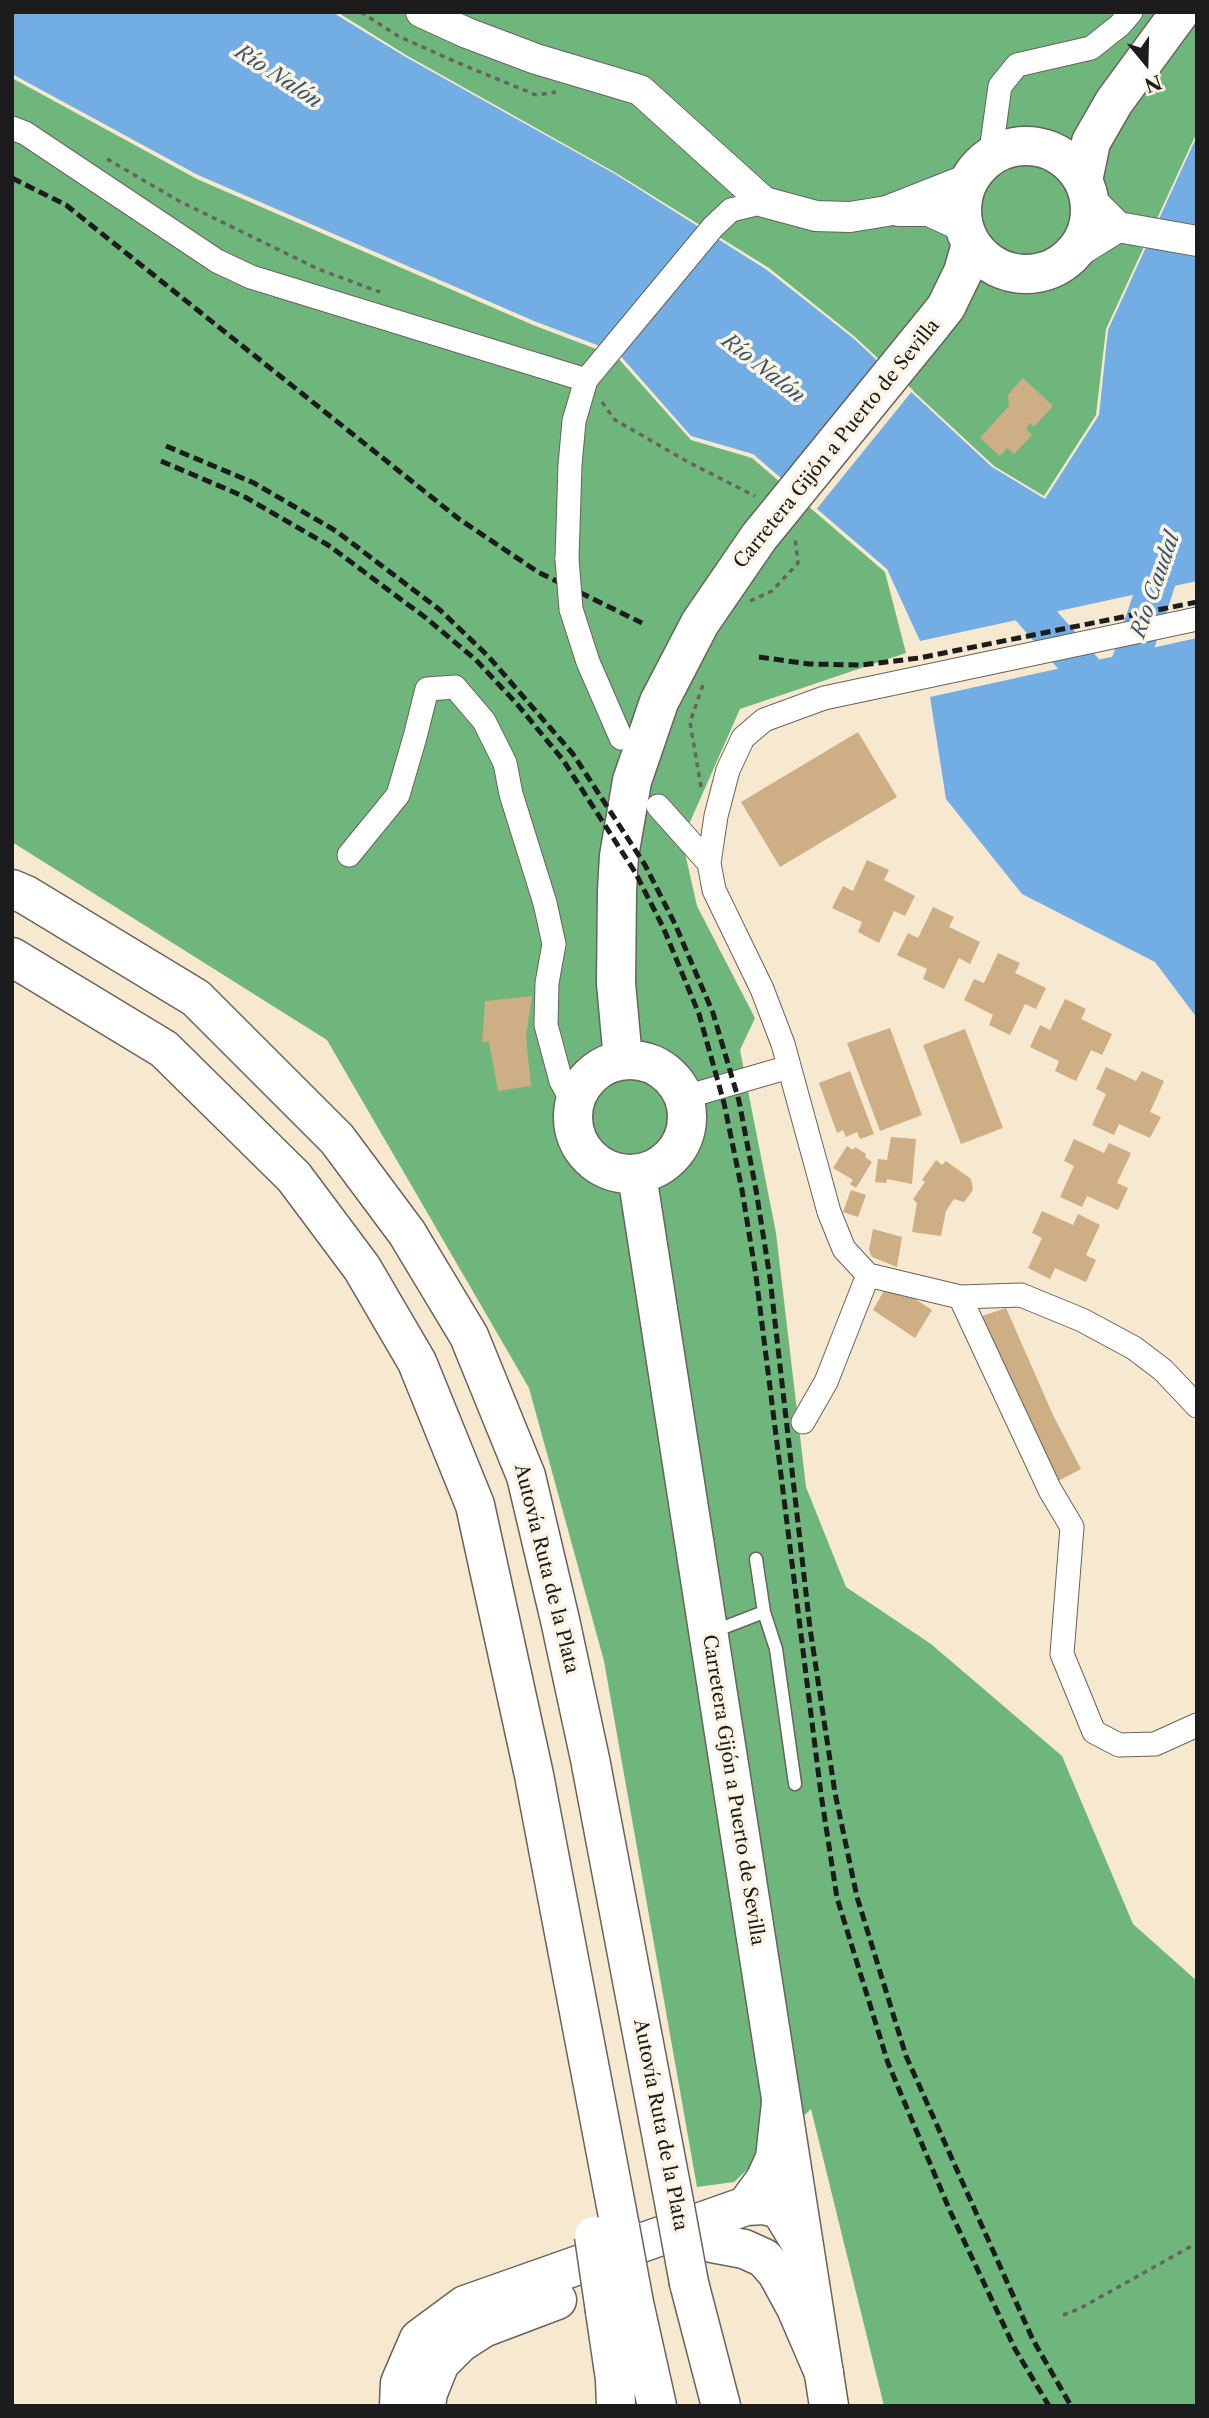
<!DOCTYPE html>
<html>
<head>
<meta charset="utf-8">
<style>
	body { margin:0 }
	#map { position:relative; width:1209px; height:2418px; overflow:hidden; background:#f7e8d0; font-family:"Libre Caslon Text",serif }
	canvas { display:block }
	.frame { position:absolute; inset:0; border:14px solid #1c1c1c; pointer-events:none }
	.north { position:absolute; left:1111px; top:28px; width:70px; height:70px; -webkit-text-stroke:5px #fcf5e5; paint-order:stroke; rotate:161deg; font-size:19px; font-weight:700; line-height:28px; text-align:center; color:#1c1c1c }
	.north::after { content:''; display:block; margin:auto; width:24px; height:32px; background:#1c1c1c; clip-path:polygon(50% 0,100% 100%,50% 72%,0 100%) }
</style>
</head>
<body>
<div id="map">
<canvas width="1209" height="2418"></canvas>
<div class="frame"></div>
<div class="north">N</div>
</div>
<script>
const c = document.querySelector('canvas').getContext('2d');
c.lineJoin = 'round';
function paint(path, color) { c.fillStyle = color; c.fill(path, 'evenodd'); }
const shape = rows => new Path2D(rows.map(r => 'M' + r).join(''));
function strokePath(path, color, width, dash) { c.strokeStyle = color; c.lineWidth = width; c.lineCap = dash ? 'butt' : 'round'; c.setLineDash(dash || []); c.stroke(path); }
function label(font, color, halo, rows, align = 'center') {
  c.font = font + ' "Libre Caslon Text",serif'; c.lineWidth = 7; c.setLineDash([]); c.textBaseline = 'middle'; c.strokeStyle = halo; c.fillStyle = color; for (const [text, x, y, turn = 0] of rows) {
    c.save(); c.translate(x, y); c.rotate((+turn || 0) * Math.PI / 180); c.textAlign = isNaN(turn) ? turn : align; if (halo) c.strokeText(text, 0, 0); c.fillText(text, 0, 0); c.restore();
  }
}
paint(shape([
	[337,12,1197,12,1197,132,1106,329,1096,415,1044,496,994,466,855,337,769,268,616,173,406,55],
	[12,78,197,179,533,325,617,357,691,440,752,458,885,572,906,653,740,709,682,840,697,906,755,1018,740,1050,776,1233,806,1487,846,1587,931,1644,1062,1756,1133,1924,1197,1981,1197,2406,884,2406,811,2109,734,2182,697,2187,604,1661,529,1388,327,1040,12,842]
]), '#6eb67b');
paint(shape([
	[12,12,332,12,404,56,615,174,767,270,853,338,992,467,1045,499,1099,415,1108,330,1197,136,1197,581,920,641,887,569,753,454,691,436,618,353,534,321,198,175,12,74],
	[1197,638,1197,1018,1155,962,1022,894,946,799,930,697]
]), '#72ade3');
paint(shape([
	[879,358,913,390,815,511,780,481]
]), '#f7e8d0');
strokePath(shape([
	[1004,579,1111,701],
	[1118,698,1197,463]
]), '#72ade3', 37);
paint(shape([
	[1023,378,1053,406,1034,427,1030,423,1026,429,1032,435,1014,454,1007,448,1000,456,980,438,1009,406,1008,395],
	[858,732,897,797,780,867,741,802],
	[867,860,889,870,884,880,915,896,905,916,894,911,879,943,858,932,862,922,832,908,843,886,853,891],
	[933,907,954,917,949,927,980,942,970,964,959,958,944,989,923,979,927,969,897,955,908,933,918,938],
	[998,953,1020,963,1015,973,1046,988,1036,1009,1025,1004,1010,1035,989,1025,993,1015,964,1000,974,979,984,983],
	[532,996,526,1037,531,1086,498,1091,489,1042,482,1042,485,1001],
	[1065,999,1086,1009,1081,1019,1112,1034,1102,1055,1091,1050,1076,1081,1055,1071,1059,1061,1030,1047,1040,1025,1050,1030],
	[890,1028,922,1115,880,1131,847,1043],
	[965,1029,1003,1128,961,1144,923,1045],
	[1106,1067,1136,1081,1142,1071,1164,1081,1150,1112,1161,1117,1150,1138,1119,1124,1114,1135,1092,1125,1106,1094,1096,1089],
	[850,1071,874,1134,860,1139,857,1132,846,1137,843,1130,837,1133,819,1083],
	[891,1137,916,1139,912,1184,887,1179,886,1183,875,1182,878,1159,887,1160],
	[1074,1139,1104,1153,1109,1143,1131,1153,1117,1183,1128,1188,1118,1210,1087,1196,1082,1207,1060,1197,1074,1166,1064,1161],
	[847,1146,853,1150,855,1147,866,1154,865,1157,872,1162,856,1188,850,1184,853,1180,833,1168],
	[936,1160,942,1165,946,1161,971,1179,973,1190,964,1202,954,1199,946,1211,941,1236,912,1232,917,1203,913,1199,925,1182,922,1180],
	[851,1190,866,1195,858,1217,843,1212],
	[1042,1211,1073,1225,1078,1214,1100,1225,1086,1255,1096,1260,1086,1282,1055,1268,1050,1279,1028,1268,1042,1238,1032,1233],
	[873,1229,902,1237,897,1267,872,1257,869,1250],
	[886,1287,898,1288,932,1310,915,1338,873,1310],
	[1006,1308,1053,1415,1081,1469,1058,1481,1030,1426,982,1316]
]), '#cdae85');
const service = shape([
	[764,1612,776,1649,795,1784],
	[712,1632,764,1612,756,1559]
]);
const minor = shape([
	[12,128,25,133,217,261,251,277,586,380],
	[990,158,1000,86,1017,65,1091,48,1120,25,1131,12],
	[567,559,570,465,574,421,586,380,713,227,731,210,764,202],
	[571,609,588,662,621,738],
	[1197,619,824,698,764,720,743,738,728,770,716,816,709,863,714,890,762,989,783,1044,829,1212,844,1249,868,1275,960,1297,1021,1295,1082,1320,1134,1348,1163,1370,1197,1406],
	[658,806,709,863],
	[349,855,398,795,415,737,427,689,455,687,484,721,505,763,511,794,545,903,554,944,547,983,546,1025,561,1081,574,1104],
	[682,1098,789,1067],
	[960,1297,1050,1490,1072,1527,1062,1654,1094,1732,1119,1745,1155,1744,1197,1725],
	[803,1422,826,1382,868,1275]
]);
const tertiary = shape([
	[421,12,467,33,536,59,640,90,764,202,816,216,850,217,887,211,971,178],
	[1089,198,1118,227,1197,241],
	[898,211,929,211,964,227],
	[1070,257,1118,227]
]);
const trunk = shape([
	'962 210a64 64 0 1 1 128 0a64 64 0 1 1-128 0Z',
	[1083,181,1091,142,1114,102,1180,12],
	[930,327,946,307,963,272,971,244],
	[623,1060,616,983,617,890,619,856,632,781,659,702,700,623,759,537],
	'573 1117a57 57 0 1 1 114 0a57 57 0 1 1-114 0Z',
	[637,1175,829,2406]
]);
const motorway = shape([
	[12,889,26,895,196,998,337,1139,407,1233,469,1336,526,1476,560,1620,590,1759,675,2207],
	[12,957,164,1049,294,1177,362,1268,417,1362,475,1505,534,1775,620,2227],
	[746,2206,765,2180,775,2158,781,2103],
	[712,2243,744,2249,764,2258,777,2273,796,2308,824,2373],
	[689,2283,721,2406],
	[634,2303,657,2406],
	[605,2311,615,2379,616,2406],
	[399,2406,400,2383,419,2339,465,2305,746,2206,764,2205,780,2209,803,2247],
	[426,2406,428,2393,440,2363,460,2343,483,2328,557,2300]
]);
strokePath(service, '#69635b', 15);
strokePath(minor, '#69635b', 25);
strokePath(tertiary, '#69635b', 32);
strokePath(trunk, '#69635b', 41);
strokePath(motorway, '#69635b', 41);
strokePath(shape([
	[361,12,398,36,456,62,536,95,556,92],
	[107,159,179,201,318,269,380,292],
	[602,402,615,420,690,463,755,496],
	[750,601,772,591,798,563,795,538],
	[701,787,690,722,704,682],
	[1063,2315,1079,2309,1197,2243]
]), '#69635b', 3.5, [5, 5]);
strokePath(service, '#fff', 12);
strokePath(minor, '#fff', 23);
strokePath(tertiary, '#fff', 30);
strokePath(trunk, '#fff', 38);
strokePath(motorway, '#fff', 38);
strokePath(shape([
	[12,178,66,205,459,519,538,572,642,623],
	[166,446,254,483,336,531,440,610,488,656,573,754,645,865,675,924,713,1013,739,1101,756,1190,770,1278,810,1628,835,1793,857,1897,906,2056,1033,2340,1071,2406],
	[161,461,245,497,328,545,426,618,476,660,517,704,563,760,635,872,663,927,699,1014,724,1103,742,1190,756,1276,821,1794,837,1898,888,2063,950,2211,1015,2349,1049,2406],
	[759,657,809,664,862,665,919,658,1197,602]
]), '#1c1c1c', 5, [10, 5]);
const minorBridge = shape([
	[567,559,571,609]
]);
const trunkBridge = shape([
	[759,537,930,327]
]);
const motorwayBridge = shape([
	[675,2207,689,2283],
	[620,2227,634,2303],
	[594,2236,605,2311]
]);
strokePath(minorBridge, '#69635b', 25, []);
strokePath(trunkBridge, '#69635b', 41, []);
strokePath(motorwayBridge, '#69635b', 41, []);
strokePath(minorBridge, '#fff', 23);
strokePath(trunkBridge, '#fff', 38);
strokePath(motorwayBridge, '#fff', 38);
label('19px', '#1c1c1c', '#fcf5e5', [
	["Carretera Gijón a Puerto de Sevilla",837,444,-51],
	["Autovía Ruta de la Plata",546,1569,76],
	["Carretera Gijón a Puerto de Sevilla",733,1790,81],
	["Autovía Ruta de la Plata",660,2125,79]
]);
label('italic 21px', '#3e566c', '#fcf5e5', [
	["Río Nalón",278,77,33],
	["Río Nalón",763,369,38],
	["Río Caudal",1156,585,-71]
]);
</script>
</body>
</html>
